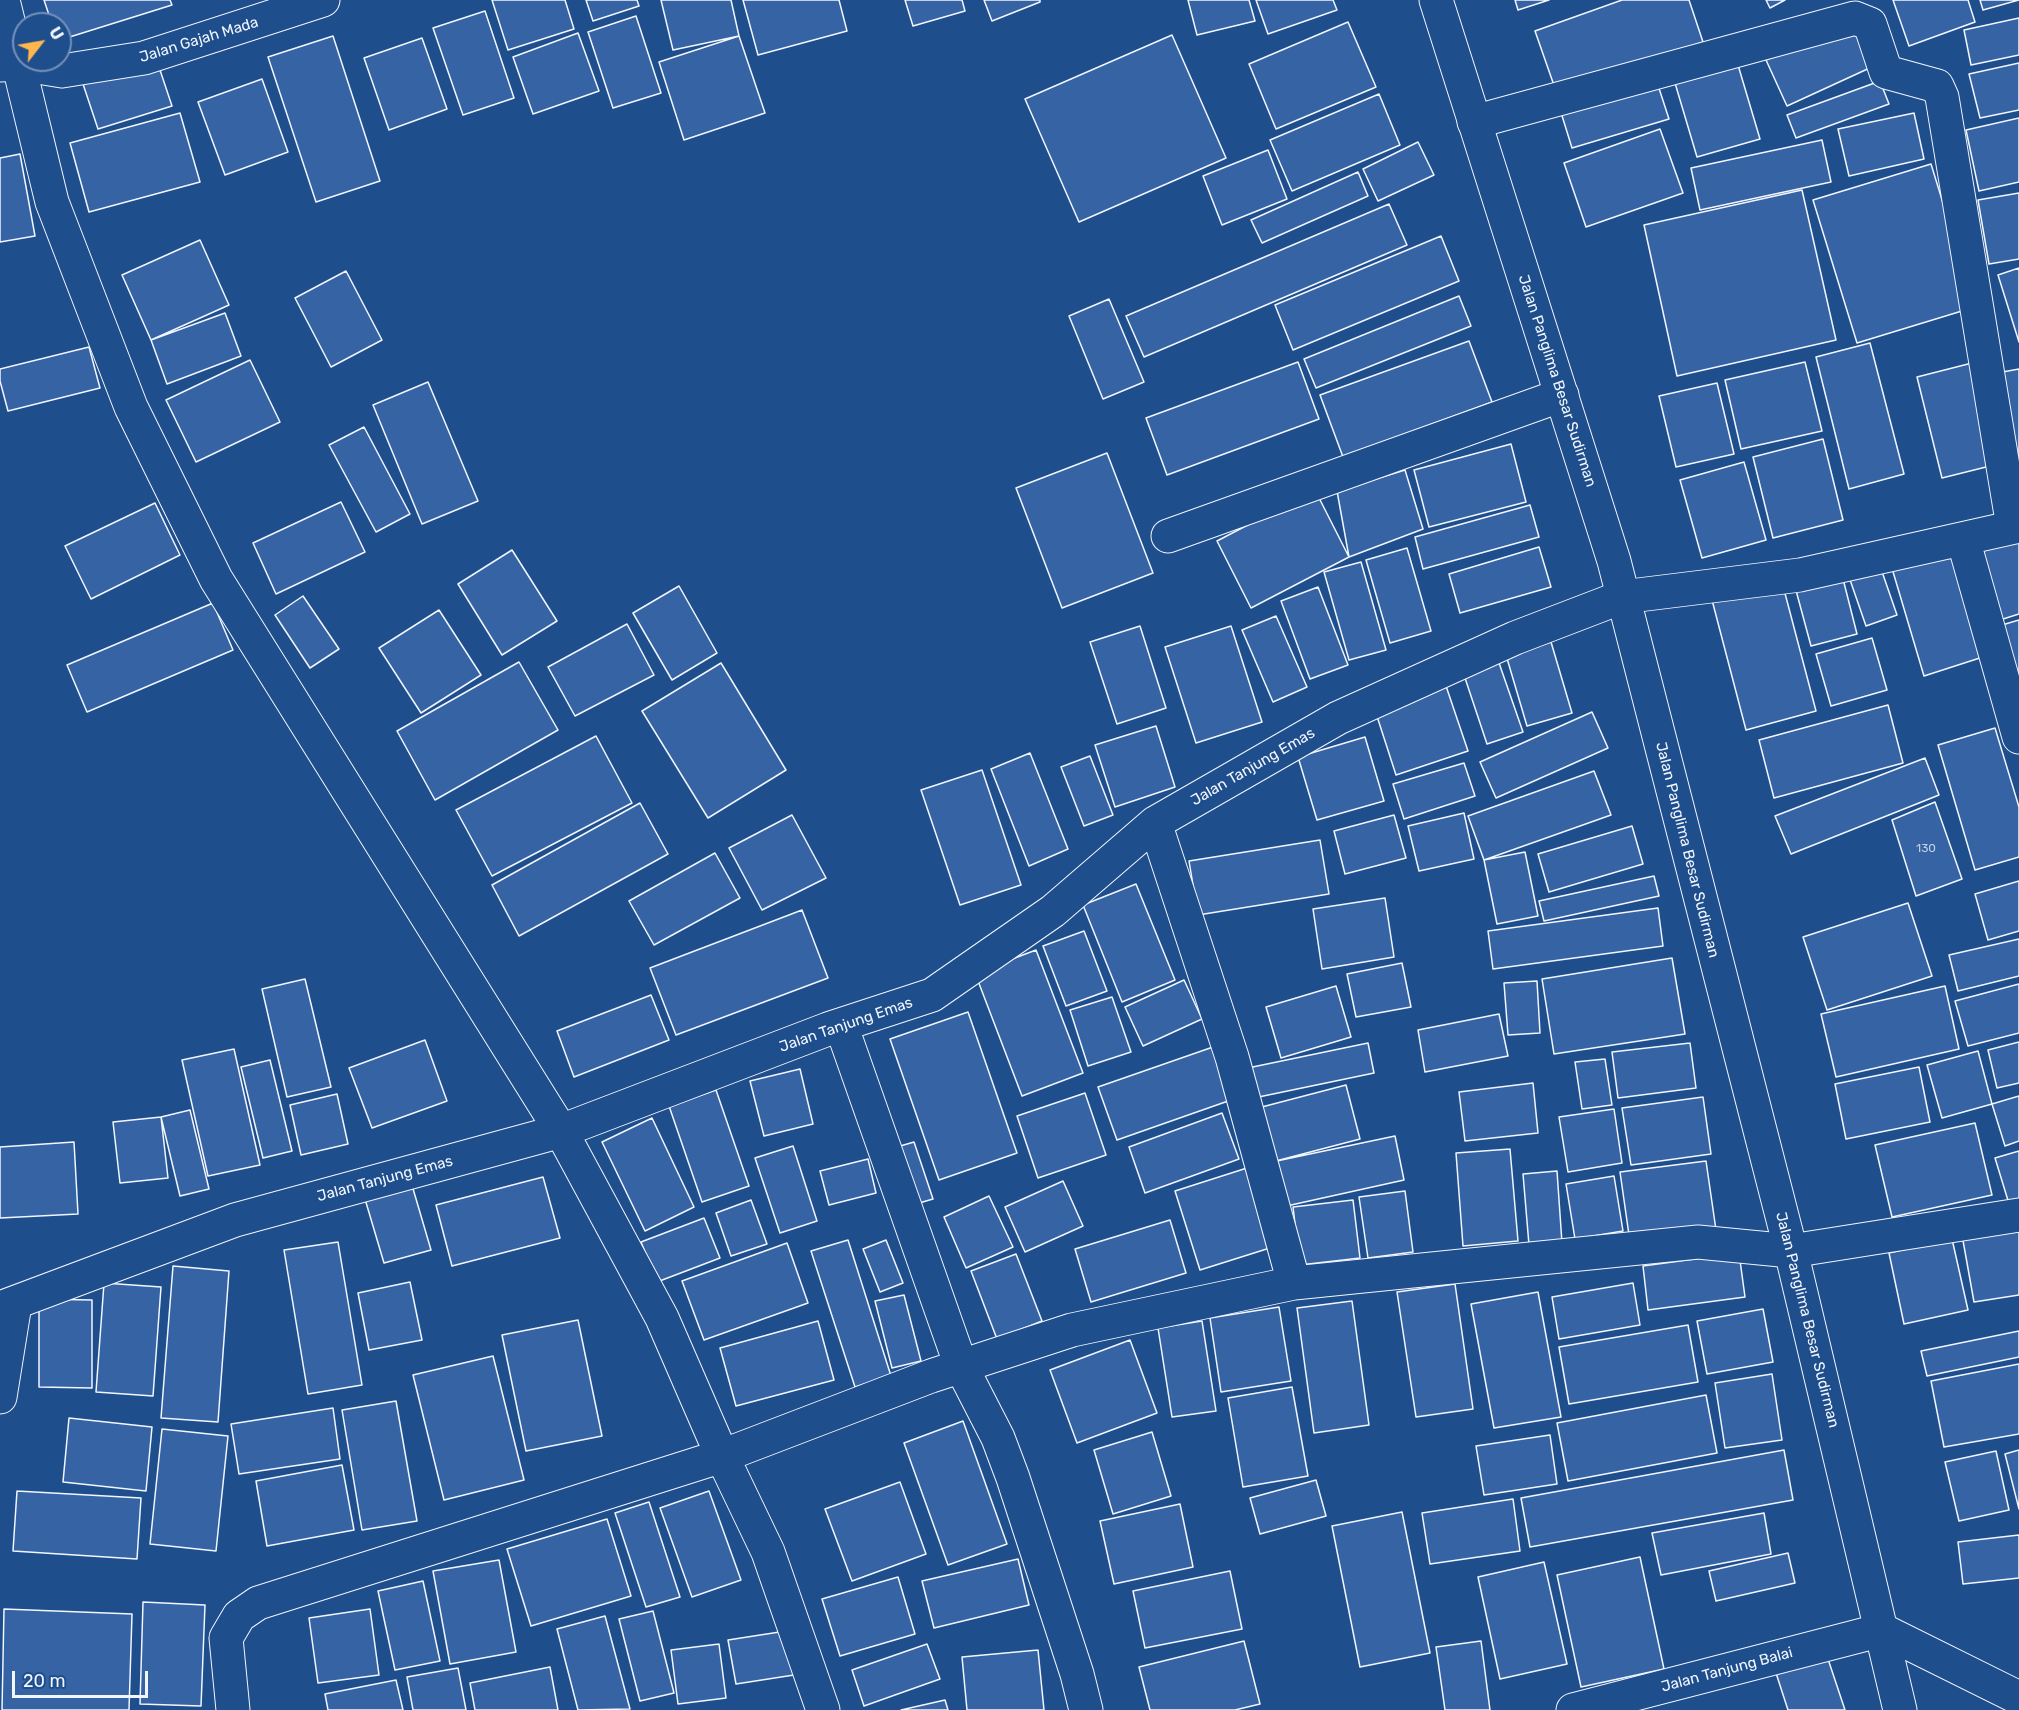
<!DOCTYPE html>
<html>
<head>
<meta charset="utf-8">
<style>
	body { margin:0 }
	#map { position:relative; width:2019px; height:1710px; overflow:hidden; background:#1f4e8c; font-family:Rubik,sans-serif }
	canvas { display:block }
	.north { position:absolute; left:12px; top:12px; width:60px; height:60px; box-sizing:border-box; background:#1f4e8c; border:2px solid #7391ba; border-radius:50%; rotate:59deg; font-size:16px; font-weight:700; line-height:24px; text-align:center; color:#f2f6ff }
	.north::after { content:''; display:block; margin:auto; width:21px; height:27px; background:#ffb74d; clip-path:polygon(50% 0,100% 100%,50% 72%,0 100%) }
	.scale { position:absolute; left:12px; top:1671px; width:136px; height:27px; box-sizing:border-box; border:3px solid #f2f6ff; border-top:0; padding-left:8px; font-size:18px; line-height:21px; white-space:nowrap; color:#f2f6ff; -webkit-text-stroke:4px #1f4e8c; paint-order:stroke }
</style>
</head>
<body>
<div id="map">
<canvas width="2019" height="1710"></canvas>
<div class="north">U</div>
<div class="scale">20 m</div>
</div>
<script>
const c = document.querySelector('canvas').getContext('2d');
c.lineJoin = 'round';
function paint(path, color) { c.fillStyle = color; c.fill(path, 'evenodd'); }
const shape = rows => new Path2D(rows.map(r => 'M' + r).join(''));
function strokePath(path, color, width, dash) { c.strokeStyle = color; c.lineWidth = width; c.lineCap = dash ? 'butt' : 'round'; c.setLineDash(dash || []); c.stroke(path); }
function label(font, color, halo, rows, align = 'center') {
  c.font = font + ' Rubik,sans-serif'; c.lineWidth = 4.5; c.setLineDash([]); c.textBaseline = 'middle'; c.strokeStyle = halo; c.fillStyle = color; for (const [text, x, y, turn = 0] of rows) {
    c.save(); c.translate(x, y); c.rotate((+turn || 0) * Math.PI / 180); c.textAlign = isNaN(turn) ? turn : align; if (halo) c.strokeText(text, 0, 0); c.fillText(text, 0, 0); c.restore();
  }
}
const building = shape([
	[44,0,170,0,172,5,60,40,60,24,52,24,44,0],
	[492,0,565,0,574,29,508,50,492,0],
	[586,0,637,0,639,6,593,21,586,0],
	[661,0,731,0,739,36,673,50,661,0],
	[743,0,839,0,847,31,758,55,743,0],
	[905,0,962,0,965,11,913,26,905,0],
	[984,0,1040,0,1040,2,992,21,984,0],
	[1188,0,1249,0,1255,21,1197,35,1188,0],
	[1256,0,1333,0,1337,10,1268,34,1256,0],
	[1515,0,1549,0,1518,10,1515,0],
	[1622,0,1689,0,1703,42,1557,94,1535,31,1622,0],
	[1766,0,1785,0,1770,8,1766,0],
	[1893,0,1968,0,1975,22,1909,46,1893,0],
	[1980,0,2019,0,1983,10,1980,0],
	[485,11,514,98,463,115,433,28,485,11],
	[636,16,661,93,613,108,588,32,636,16],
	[2019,18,2019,55,1971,65,1964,30,2019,18],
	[1853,20,1874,66,1787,106,1766,60,1853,20],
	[1348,22,1376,87,1276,129,1249,64,1348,22],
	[578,33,599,91,533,114,513,57,578,33],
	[1172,35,1226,158,1079,222,1025,99,1172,35],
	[333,36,380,181,316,202,268,57,333,36],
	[739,36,765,113,684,140,659,62,739,36],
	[422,38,447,109,389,130,364,58,422,38],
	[156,58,172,106,98,129,82,81,156,58],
	[2019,63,2019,110,1980,118,1969,74,2019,63],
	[1738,65,1760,139,1697,157,1675,83,1738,65],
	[1655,76,1669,119,1572,148,1559,106,1655,76],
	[262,79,288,152,225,175,198,102,262,79],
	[1880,81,1889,104,1796,138,1787,115,1880,81],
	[1379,94,1400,145,1292,191,1270,140,1379,94],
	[180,113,200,182,89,212,70,143,180,113],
	[1914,113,1924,159,1849,176,1838,129,1914,113],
	[2019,118,2019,182,1979,191,1966,130,2019,118],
	[1660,129,1683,193,1586,227,1564,163,1660,129],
	[1822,140,1831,182,1700,210,1691,168,1822,140],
	[1418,142,1434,175,1378,201,1363,169,1418,142],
	[1268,150,1287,199,1222,225,1203,176,1268,150],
	[20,154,35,236,0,242,0,158,20,154],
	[1931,164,1975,307,1857,343,1813,200,1931,164],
	[1358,172,1368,196,1262,243,1251,220,1358,172],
	[1802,190,1836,340,1677,376,1644,225,1802,190],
	[2019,193,2019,259,1989,264,1978,200,2019,193],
	[1389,204,1407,245,1144,357,1126,316,1389,204],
	[1441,236,1459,281,1293,350,1275,305,1441,236],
	[200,240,229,305,151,340,122,275,200,240],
	[2019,268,2019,342,1998,275,2019,268],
	[346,271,382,340,331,367,295,298,346,271],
	[1459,296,1471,326,1316,388,1304,359,1459,296],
	[1109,299,1144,382,1103,399,1069,316,1109,299],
	[225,313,241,356,167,384,151,340,225,313],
	[1469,341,1492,402,1343,457,1320,395,1469,341],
	[1870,343,1904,474,1849,489,1816,357,1870,343],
	[89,347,100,388,8,411,0,381,0,369,89,347],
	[250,360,280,422,196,462,166,400,250,360],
	[1298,362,1319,419,1167,475,1146,418,1298,362],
	[1805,362,1822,431,1741,449,1725,380,1805,362],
	[1972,363,1998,464,1942,478,1917,377,1972,363],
	[2019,369,2019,478,1997,373,2019,369],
	[428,382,478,501,422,524,373,405,428,382],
	[1717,383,1734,454,1676,467,1659,396,1717,383],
	[364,427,410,514,376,532,329,445,364,427],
	[1823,439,1843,520,1773,538,1753,457,1823,439],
	[1511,444,1526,502,1429,527,1414,470,1511,444],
	[1107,453,1153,573,1062,608,1016,488,1107,453],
	[1744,462,1766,540,1702,558,1680,480,1744,462],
	[1405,470,1423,529,1349,557,1337,491,1405,470],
	[1315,490,1349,557,1251,608,1217,541,1315,490],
	[341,502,365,552,276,594,253,543,341,502],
	[155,503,180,555,91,599,65,546,155,503],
	[1530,505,1539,537,1423,569,1415,537,1530,505],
	[2019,531,2019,614,2000,620,1977,543,2019,531],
	[1539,547,1551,587,1460,613,1449,574,1539,547],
	[1952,547,1986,656,1924,676,1891,565,1952,547],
	[1407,548,1431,631,1390,643,1366,560,1407,548],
	[512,550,557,621,502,655,458,584,512,550],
	[1361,562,1386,650,1349,660,1324,572,1361,562],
	[1879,563,1897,615,1866,626,1848,574,1879,563],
	[1841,571,1857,634,1811,646,1794,583,1841,571],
	[1782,582,1816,711,1746,730,1712,600,1782,582],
	[679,586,717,653,672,680,633,613,679,586],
	[1318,587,1348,665,1310,679,1281,601,1318,587],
	[303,596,339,649,310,668,275,615,303,596],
	[213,603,233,650,87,712,67,665,213,603],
	[439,610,481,675,421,713,379,648,439,610],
	[1276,616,1307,687,1273,702,1242,630,1276,616],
	[2019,620,2019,683,2002,625,2019,620],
	[627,624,654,675,575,716,548,667,627,624],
	[1140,626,1166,708,1117,724,1090,642,1140,626],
	[1231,626,1262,722,1196,743,1165,647,1231,626],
	[1872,638,1887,690,1831,706,1816,654,1872,638],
	[1551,642,1572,713,1527,726,1506,655,1551,642],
	[1498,660,1523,732,1487,744,1463,672,1498,660],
	[519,662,558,730,435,800,397,731,519,662],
	[721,663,786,770,708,818,642,711,721,663],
	[1445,683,1468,751,1396,775,1374,707,1445,683],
	[1888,705,1903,763,1774,798,1759,740,1888,705],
	[1592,712,1608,748,1496,798,1480,762,1592,712],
	[1156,726,1175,787,1115,807,1095,745,1156,726],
	[1995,728,2019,807,2019,857,1975,870,1938,745,1995,728],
	[596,736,632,803,492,876,456,810,596,736],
	[1365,737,1384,801,1317,820,1298,757,1365,737],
	[1030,753,1068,849,1029,866,991,769,1030,753],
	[1090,756,1113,815,1084,826,1061,767,1090,756],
	[1925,758,1939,795,1791,854,1775,816,1925,758],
	[1464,763,1475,796,1404,819,1393,784,1464,763],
	[982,770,1021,885,960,905,921,790,982,770],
	[1594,771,1611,815,1484,860,1468,816,1594,771],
	[1935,802,1962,879,1916,896,1892,820,1935,802],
	[640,803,668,854,519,936,492,885,640,803],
	[1464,813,1474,859,1419,871,1408,826,1464,813],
	[792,815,826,878,762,910,729,848,792,815],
	[1394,815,1406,858,1345,874,1334,831,1394,815],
	[1632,826,1643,864,1549,892,1538,854,1632,826],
	[1320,840,1329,894,1198,915,1189,861,1320,840],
	[1525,852,1538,916,1497,924,1484,860,1525,852],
	[715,853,740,898,654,945,629,901,715,853],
	[1654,876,1659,896,1544,921,1539,901,1654,876],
	[2019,881,2019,931,1988,940,1975,894,2019,881],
	[1136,884,1175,980,1122,1002,1083,905,1136,884],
	[1385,898,1394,957,1322,969,1313,909,1385,898],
	[1908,903,1932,976,1827,1010,1803,937,1908,903],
	[1658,908,1663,946,1493,969,1488,931,1658,908],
	[802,910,828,978,676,1035,650,968,802,910],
	[1084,931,1107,991,1066,1006,1043,946,1084,931],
	[2019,939,2019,976,1958,991,1949,955,2019,939],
	[1036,950,1083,1073,1022,1096,975,973,1036,950],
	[1672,958,1685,1034,1554,1054,1542,979,1672,958],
	[1402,963,1411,1007,1356,1017,1347,974,1402,963],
	[305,979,331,1087,287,1097,262,989,305,979],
	[1184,980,1202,1019,1143,1046,1125,1007,1184,980],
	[1537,981,1540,1033,1508,1035,1504,983,1537,981],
	[2019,984,2019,1033,1968,1046,1955,1001,2019,984],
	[1336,986,1351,1037,1281,1058,1266,1007,1336,986],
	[1945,986,1959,1049,1836,1077,1821,1014,1945,986],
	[651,995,669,1040,574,1077,557,1031,651,995],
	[1112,997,1131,1052,1088,1066,1070,1010,1112,997],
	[968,1012,1017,1153,939,1180,890,1039,968,1012],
	[1499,1014,1508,1056,1425,1072,1418,1030,1499,1014],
	[425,1040,447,1101,372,1128,349,1068,425,1040],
	[2019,1042,2019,1083,1997,1088,1988,1050,2019,1042],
	[1368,1043,1374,1073,1249,1099,1243,1069,1368,1043],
	[1690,1043,1696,1088,1618,1098,1612,1052,1690,1043],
	[1213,1047,1231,1100,1117,1140,1098,1087,1213,1047],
	[234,1049,260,1165,208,1176,182,1060,234,1049],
	[1978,1051,1992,1104,1942,1118,1927,1065,1978,1051],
	[1605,1059,1612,1105,1582,1109,1575,1062,1605,1059],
	[270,1060,292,1151,263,1158,241,1067,270,1060],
	[1919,1067,1930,1122,1846,1139,1835,1084,1919,1067],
	[800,1069,813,1124,764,1136,750,1081,800,1069],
	[1533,1083,1538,1133,1465,1141,1459,1092,1533,1083],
	[1346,1085,1360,1139,1272,1162,1258,1108,1346,1085],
	[716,1090,749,1186,702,1202,669,1106,716,1090],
	[1085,1093,1106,1155,1038,1178,1017,1116,1085,1093],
	[337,1094,348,1144,301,1155,290,1105,337,1094],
	[2019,1096,2019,1141,2005,1146,1992,1104,2019,1096],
	[1703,1097,1711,1154,1631,1165,1622,1108,1703,1097],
	[1614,1109,1622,1163,1568,1172,1559,1117,1614,1109],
	[190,1110,209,1189,180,1196,161,1117,190,1110],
	[1222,1113,1239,1159,1145,1193,1129,1147,1222,1113],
	[161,1117,168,1178,120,1183,113,1122,161,1117],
	[652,1118,694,1207,645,1231,602,1142,652,1118],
	[1975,1123,1992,1195,1892,1217,1875,1145,1975,1123],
	[1395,1136,1404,1180,1282,1207,1272,1162,1395,1136],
	[74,1142,78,1214,0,1218,0,1147,74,1142],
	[914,1142,933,1199,909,1206,890,1149,914,1142],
	[793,1146,817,1221,780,1233,755,1158,793,1146],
	[1510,1149,1518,1241,1463,1246,1456,1153,1510,1149],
	[2019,1151,2019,1204,2010,1207,1995,1158,2019,1151],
	[868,1159,876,1193,829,1205,820,1171,868,1159],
	[1706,1161,1716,1230,1630,1242,1620,1172,1706,1161],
	[1247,1168,1273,1247,1200,1270,1175,1191,1247,1168],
	[1557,1171,1562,1243,1529,1245,1523,1174,1557,1171],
	[409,1175,431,1250,384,1263,362,1189,409,1175],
	[1614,1176,1623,1231,1575,1239,1566,1184,1614,1176],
	[543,1177,560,1238,452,1266,436,1205,543,1177],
	[1063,1181,1083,1226,1025,1252,1005,1207,1063,1181],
	[1405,1191,1413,1252,1368,1258,1359,1197,1405,1191],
	[989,1196,1013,1247,966,1268,944,1217,989,1196],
	[751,1200,767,1244,731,1256,716,1213,751,1200],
	[1353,1200,1360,1258,1300,1265,1293,1207,1353,1200],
	[704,1218,720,1258,657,1282,641,1242,704,1218],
	[1170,1220,1186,1273,1091,1302,1075,1249,1170,1220],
	[2019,1225,2019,1295,1974,1302,1962,1235,2019,1225],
	[1952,1239,1968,1310,1904,1324,1889,1253,1952,1239],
	[848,1240,891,1376,855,1387,811,1251,848,1240],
	[886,1240,903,1283,880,1292,863,1249,886,1240],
	[338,1242,362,1385,308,1394,284,1250,338,1242],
	[787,1243,808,1303,704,1340,682,1281,787,1243],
	[1739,1253,1745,1297,1648,1310,1643,1266,1739,1253],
	[1016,1254,1042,1321,997,1339,971,1271,1016,1254],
	[173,1266,229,1271,218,1422,161,1418,173,1266],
	[410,1282,422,1340,369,1350,358,1293,410,1282],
	[104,1283,161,1287,153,1396,96,1392,104,1283],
	[1633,1283,1640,1325,1559,1339,1552,1297,1633,1283],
	[1455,1284,1473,1409,1416,1417,1397,1292,1455,1284],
	[1538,1292,1561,1417,1494,1428,1471,1304,1538,1292],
	[904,1295,921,1361,892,1368,875,1301,904,1295],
	[39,1299,92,1300,92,1388,39,1387,39,1299],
	[1352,1301,1369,1425,1314,1433,1297,1308,1352,1301],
	[1279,1307,1291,1381,1221,1392,1210,1318,1279,1307],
	[1763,1309,1773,1362,1707,1374,1697,1321,1763,1309],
	[578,1320,602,1436,526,1451,502,1335,578,1320],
	[818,1321,834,1380,736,1406,720,1348,818,1321],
	[1202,1321,1216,1411,1172,1417,1158,1328,1202,1321],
	[1688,1325,1698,1382,1569,1404,1559,1347,1688,1325],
	[2019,1331,2019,1357,1927,1376,1921,1351,2019,1331],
	[1130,1340,1157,1413,1077,1443,1050,1370,1130,1340],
	[493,1356,524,1480,444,1500,413,1375,493,1356],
	[2019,1364,2019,1434,1944,1447,1931,1381,2019,1364],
	[1772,1374,1782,1440,1725,1448,1715,1383,1772,1374],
	[1292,1387,1308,1476,1243,1487,1228,1398,1292,1387],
	[1706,1395,1717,1453,1568,1481,1557,1423,1706,1395],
	[396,1401,417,1521,362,1530,342,1410,396,1401],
	[333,1408,340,1459,239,1474,231,1424,333,1408],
	[69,1418,152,1427,146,1491,63,1482,69,1418],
	[963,1421,1007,1544,948,1565,904,1443,963,1421],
	[162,1429,228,1436,216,1551,150,1544,162,1429],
	[1152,1432,1171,1496,1113,1514,1094,1450,1152,1432],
	[1550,1435,1557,1484,1484,1495,1476,1446,1550,1435],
	[1784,1450,1793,1500,1530,1547,1521,1498,1784,1450],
	[2019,1450,2019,1509,2005,1454,2019,1450],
	[1996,1451,2009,1510,1959,1521,1945,1462,1996,1451],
	[342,1465,354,1530,267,1546,256,1481,342,1465],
	[1316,1480,1326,1516,1260,1534,1250,1498,1316,1480],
	[900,1482,926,1554,852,1581,825,1509,900,1482],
	[17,1491,141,1498,137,1559,13,1551,17,1491],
	[709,1491,741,1580,692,1597,660,1508,709,1491],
	[1513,1499,1520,1551,1430,1564,1422,1513,1513,1499],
	[649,1502,680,1597,646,1607,615,1513,649,1502],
	[1180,1504,1193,1567,1114,1584,1100,1521,1180,1504],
	[1402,1512,1430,1653,1360,1667,1332,1526,1402,1512],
	[1764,1513,1771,1554,1661,1575,1652,1533,1764,1513],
	[607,1519,631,1596,531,1626,507,1549,607,1519],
	[2019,1535,2019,1578,1963,1584,1958,1542,2019,1535],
	[1788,1553,1795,1583,1716,1601,1709,1571,1788,1553],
	[1640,1557,1664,1669,1581,1687,1557,1575,1640,1557],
	[1018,1559,1029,1605,934,1628,922,1581,1018,1559],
	[499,1560,516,1652,450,1664,433,1571,499,1560],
	[1544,1562,1567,1664,1500,1679,1478,1577,1544,1562],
	[1230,1571,1242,1629,1145,1648,1133,1591,1230,1571],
	[898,1577,915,1634,840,1656,822,1599,898,1577],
	[423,1581,440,1661,395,1670,378,1591,423,1581],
	[143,1602,205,1605,201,1706,140,1704,143,1602],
	[4,1609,132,1614,129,1710,2,1710,4,1609],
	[370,1609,379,1675,318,1683,309,1618,370,1609],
	[653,1611,674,1693,640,1701,619,1619,653,1611],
	[605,1616,630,1709,578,1710,557,1629,605,1616],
	[786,1631,794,1675,736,1684,728,1640,786,1631],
	[1244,1641,1260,1704,1235,1710,1150,1710,1139,1667,1244,1641],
	[1481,1641,1490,1710,1445,1710,1436,1647,1481,1641],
	[719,1644,726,1698,678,1704,671,1650,719,1644],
	[927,1644,940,1679,864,1706,852,1670,927,1644],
	[1038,1650,1044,1710,967,1710,962,1657,1038,1650],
	[1827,1656,1845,1710,1788,1710,1776,1673,1827,1656],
	[550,1667,558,1710,475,1710,470,1683,550,1667],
	[458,1668,466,1710,413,1710,407,1677,458,1668],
	[396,1680,403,1710,328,1710,325,1694,396,1680],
	[945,1700,948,1710,901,1710,945,1700]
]);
paint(building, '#3563a3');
strokePath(building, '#f2f6ff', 1.5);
const minor = shape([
	[3,0,52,202,131,407,216,579,561,1131,662,1318,722,1456,768,1552,823,1710],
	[1474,122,1855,18,1870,24,1886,72,1937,86,1942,97,2013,527],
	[1168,536,1562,395],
	[1963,539,2019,737],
	[1155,823,1232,1057,1294,1283],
	[841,1025,961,1366,998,1438,1013,1478,1077,1674,1086,1710],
	[0,1308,235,1220,561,1131,828,1029,932,995,1053,911,1155,823,1338,718,1515,638,1622,597,1800,575,2019,526],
	[0,1397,15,1304],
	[233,1710,226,1638,239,1616,258,1603,722,1456,931,1376,1072,1330,1294,1283,1698,1242,1791,1251,2019,1215],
	[1573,1710,1882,1630]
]);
const tertiary = shape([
	[0,65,19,64,62,71,144,58,323,0],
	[1882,1630,2019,1698]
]);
const trunk = shape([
	[1436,0,1614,561,1791,1251,1900,1710]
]);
strokePath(minor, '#f2f6ff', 35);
strokePath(tertiary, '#f2f6ff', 35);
strokePath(trunk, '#f2f6ff', 35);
strokePath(minor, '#1f4e8c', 33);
strokePath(tertiary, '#1f4e8c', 33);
strokePath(trunk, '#1f4e8c', 33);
label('12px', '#c3d1e8', null, [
	["130",1926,849]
]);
label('15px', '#f2f6ff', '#1f4e8c', [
	["Jalan Gajah Mada",199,40,-17],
	["Jalan Panglima Besar Sudirman",1557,381,72],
	["Jalan Tanjung Emas",1253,767,-30],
	["Jalan Panglima Besar Sudirman",1687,850,76],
	["Jalan Tanjung Emas",846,1025,-19],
	["Jalan Tanjung Emas",385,1179,-15],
	["Jalan Panglima Besar Sudirman",1807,1320,76],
	["Jalan Tanjung Balai",1727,1670,-15]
]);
</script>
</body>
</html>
